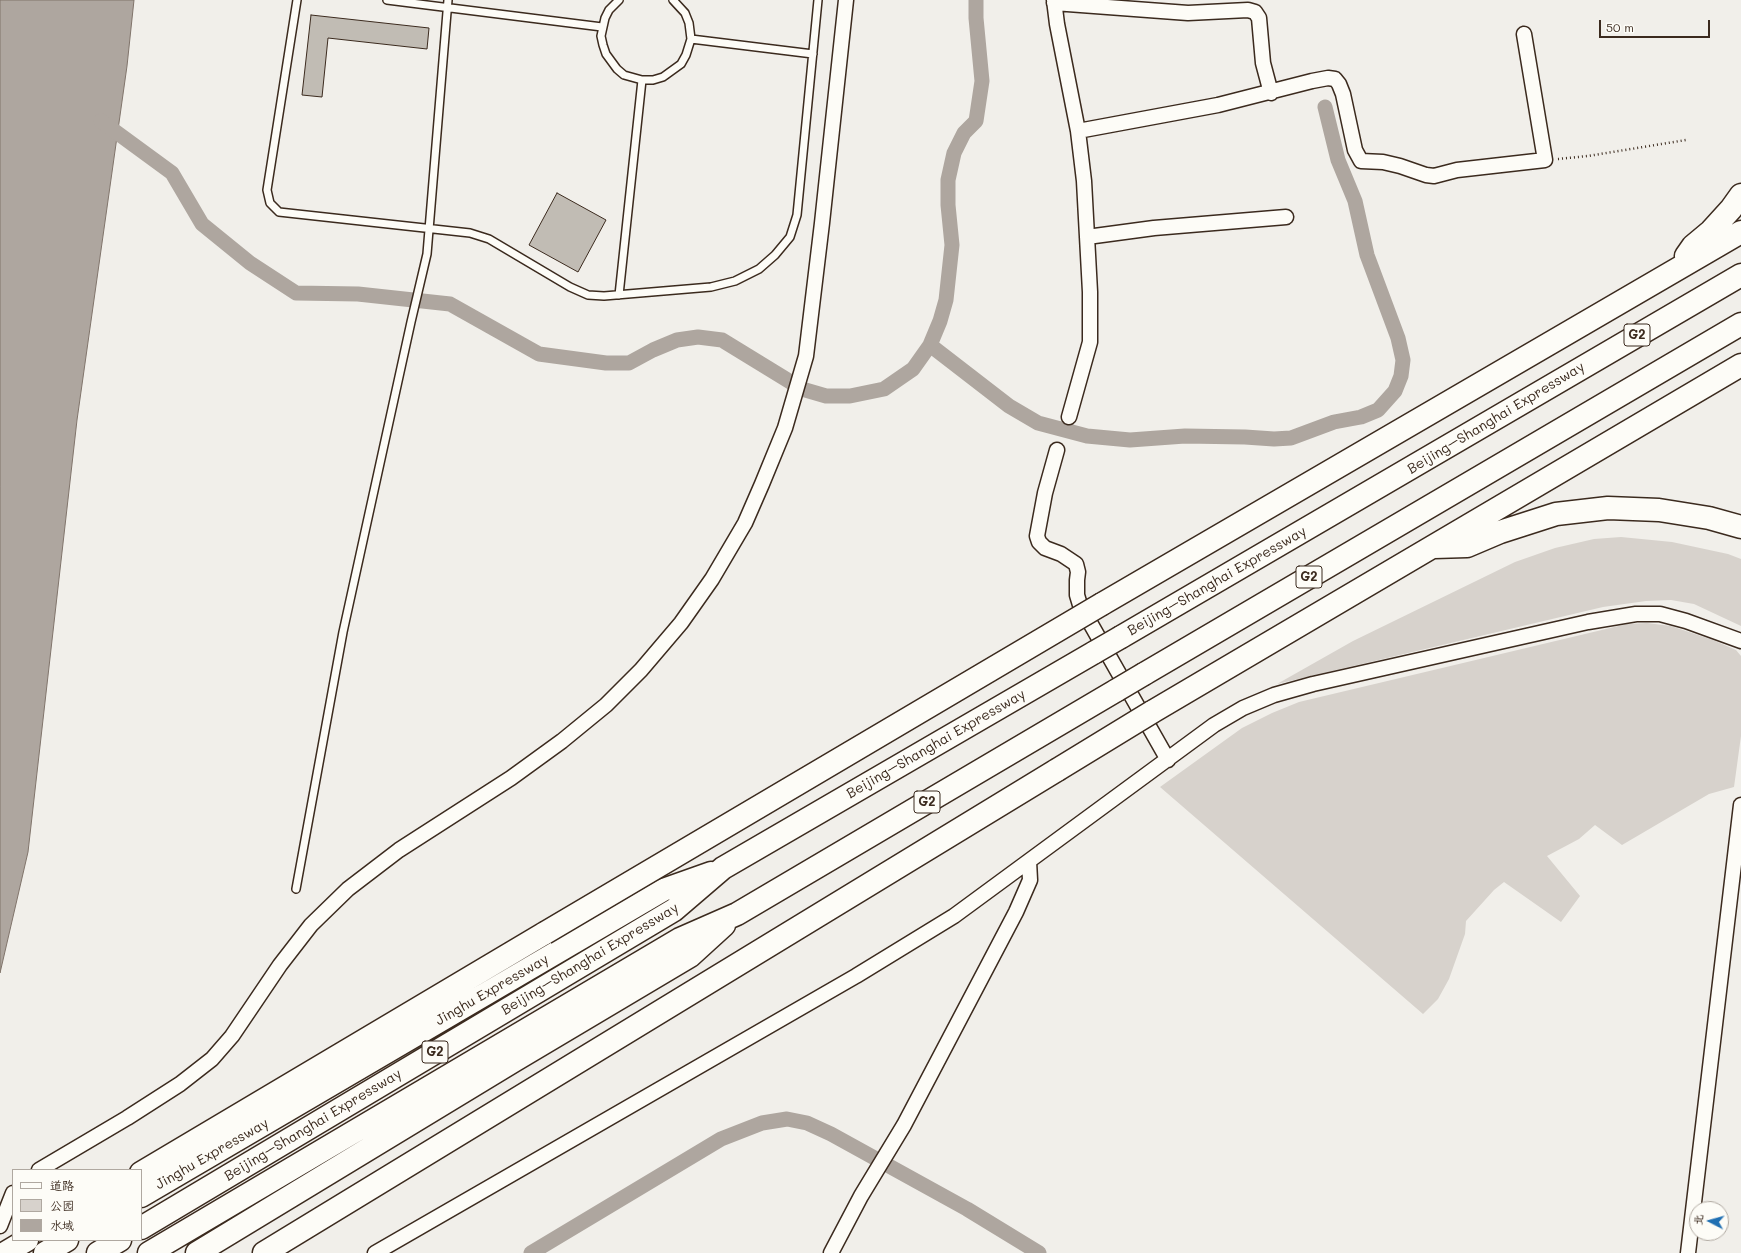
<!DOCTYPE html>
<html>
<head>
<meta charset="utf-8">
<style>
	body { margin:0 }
	#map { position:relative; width:1741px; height:1253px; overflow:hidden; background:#f1efea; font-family:Mali,"LXGW WenKai TC",sans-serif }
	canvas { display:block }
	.legend { position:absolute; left:12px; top:1169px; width:130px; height:72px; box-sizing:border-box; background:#fdfcf7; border:1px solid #afa8a0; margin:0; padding:5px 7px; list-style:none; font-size:12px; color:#3b2a1e }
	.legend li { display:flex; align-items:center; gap:8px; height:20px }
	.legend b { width:20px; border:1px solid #afa8a0 }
	.north { position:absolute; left:1689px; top:1201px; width:40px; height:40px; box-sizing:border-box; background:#fdfcf7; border:1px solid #afa8a0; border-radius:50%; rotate:276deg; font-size:11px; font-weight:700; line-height:16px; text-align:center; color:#3b2a1e }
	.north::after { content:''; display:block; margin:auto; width:14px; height:18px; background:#1f6fb2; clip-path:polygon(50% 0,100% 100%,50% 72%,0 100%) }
	.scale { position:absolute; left:1599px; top:20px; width:111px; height:18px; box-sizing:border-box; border:2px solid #3b2a1e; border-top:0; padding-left:5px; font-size:12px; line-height:14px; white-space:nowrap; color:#3b2a1e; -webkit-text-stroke:3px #fdfcf7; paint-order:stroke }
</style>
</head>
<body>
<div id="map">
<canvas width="1741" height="1253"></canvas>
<ul class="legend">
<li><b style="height:5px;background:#fdfcf7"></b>道路</li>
<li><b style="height:11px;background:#d7d2cc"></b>公园</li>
<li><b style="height:11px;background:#aea69f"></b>水域</li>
</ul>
<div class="north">北</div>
<div class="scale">50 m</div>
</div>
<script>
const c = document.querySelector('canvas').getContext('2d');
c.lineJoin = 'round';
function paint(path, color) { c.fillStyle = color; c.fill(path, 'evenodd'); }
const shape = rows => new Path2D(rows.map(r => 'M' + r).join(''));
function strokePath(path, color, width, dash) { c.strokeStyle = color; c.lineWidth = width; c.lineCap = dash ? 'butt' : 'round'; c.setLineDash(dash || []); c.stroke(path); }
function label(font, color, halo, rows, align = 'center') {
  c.font = font + ' Mali,sans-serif'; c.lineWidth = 3; c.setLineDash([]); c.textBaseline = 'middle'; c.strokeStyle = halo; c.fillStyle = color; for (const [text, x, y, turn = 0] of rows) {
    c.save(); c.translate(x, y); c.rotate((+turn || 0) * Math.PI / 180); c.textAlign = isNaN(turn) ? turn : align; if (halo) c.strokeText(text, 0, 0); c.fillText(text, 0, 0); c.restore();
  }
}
paint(shape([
	[1621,537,1672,542,1728,554,1741,559,1741,626,1694,604,1671,600,1646,601,1603,607,1277,684,1353,641,1515,562,1555,548,1594,539],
	[1647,623,1671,626,1713,640,1736,650,1741,656,1741,736,1734,787,1709,794,1622,845,1595,825,1579,839,1547,856,1580,896,1561,922,1504,882,1494,890,1466,921,1465,934,1449,979,1438,999,1423,1014,1160,787,1242,728,1272,713,1299,702,1627,624]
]), '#d7d2cc');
const water = shape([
	[0,0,134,0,127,66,77,420,28,852,0,973,0,0]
]);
paint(water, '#aea69f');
strokePath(water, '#80746b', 1);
strokePath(shape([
	[101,121,172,173,202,224,250,263,296,293,358,294,450,304,539,354,606,363,629,363,653,350,677,340,698,337,722,340,802,389,826,396,850,396,884,389,913,369,930,345,940,321,946,300,952,245,948,205,948,180,954,153,964,133,976,121,982,81,976,18,976,0],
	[930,345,1009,406,1038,423,1087,436,1130,440,1185,436,1245,437,1274,439,1291,438,1334,422,1361,417,1378,410,1395,391,1401,376,1403,360,1398,338,1367,255,1355,201,1338,160,1325,107],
	[531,1253,721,1139,762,1123,787,1119,807,1123,831,1134,967,1209,1039,1253]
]), '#aea69f', 15);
const building = shape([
	[311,15,429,28,427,49,328,38,322,97,302,95,311,15],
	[557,193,606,220,578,272,529,245,557,193]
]);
paint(building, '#c1bcb4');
strokePath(building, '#3b2a1e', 1);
const lane = shape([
	[297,0,267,190,270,203,279,212,470,233,489,239,570,287,588,295,604,296,711,287,735,281,759,269,775,255,790,237,797,215,818,0],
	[387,0,602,27],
	[619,0,609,10,605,18,601,36,603,45,606,54,617,69,624,75,642,80,653,80,663,77,681,64,686,55,691,39,689,23,685,13,673,0],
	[691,39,813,54],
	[619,295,642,80],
	[296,889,343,632,411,322,427,254,448,0]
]);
const street = shape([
	[1054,0,1057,24,1078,131,1084,181,1090,292,1090,342,1069,417],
	[1054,3,1188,13,1248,10,1255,12,1259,18,1263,63,1271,93],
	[1078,131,1218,105,1312,81,1328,78,1335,79,1339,84,1343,94,1355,150,1361,161,1383,162,1400,166,1426,175,1434,176,1457,170,1545,160,1524,34],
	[1087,237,1154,228,1286,217],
	[1057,450,1045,493,1037,536,1039,542,1045,548,1061,554,1076,564,1078,572,1077,580,1077,595,1080,605,1168,760],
	[39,1170,127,1118,180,1084,212,1059,232,1036,280,965,311,925,348,889,399,850,511,778,562,741,606,705,641,670,681,623,712,579,745,523,762,484,785,428,806,356,822,223,846,0],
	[0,1226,13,1193],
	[375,1253,856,976,954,916,1214,725,1243,708,1274,695,1313,684,1588,622,1636,614,1660,614,1686,621,1741,641],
	[831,1253,861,1196,904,1125,1016,912,1030,880,1029,861],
	[1688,1253,1741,805]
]);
const highway = shape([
	[1686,256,1693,246,1711,231,1731,209,1741,195],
	[1434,547,1467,546,1500,532,1556,514,1608,508,1659,510,1709,518,1741,527],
	[1102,604,1741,232],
	[1121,637,1741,275],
	[1144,674,1741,324],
	[1152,712,1741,365],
	[141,1173,545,933],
	[141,1196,663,890,711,873],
	[141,1228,674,910,723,868,1095,652],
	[5,1253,27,1240],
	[45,1253,67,1240],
	[98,1253,120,1240],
	[149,1253,680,939,737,914,1117,690],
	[197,1253,515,1060,690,956,724,925],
	[264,1253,1057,770]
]);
strokePath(lane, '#3b2a1e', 10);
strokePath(street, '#3b2a1e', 17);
strokePath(highway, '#3b2a1e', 25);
strokePath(shape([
	[1558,159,1588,156,1686,140]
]), '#3b2a1e', 2.5, [1, 3]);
strokePath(lane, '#fdfcf7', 7);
strokePath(street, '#fdfcf7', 14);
strokePath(highway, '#fdfcf7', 22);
const highwayBridge = shape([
	[1095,652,1121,637],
	[1117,690,1144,674],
	[1057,770,1152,712],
	[545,933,1102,604]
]);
strokePath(highwayBridge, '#3b2a1e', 25, []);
strokePath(highwayBridge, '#fdfcf7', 22);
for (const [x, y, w] of [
	[1637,335,26],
	[1309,577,26],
	[927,802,26],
	[435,1052,26]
]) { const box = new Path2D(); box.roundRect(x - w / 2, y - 11, w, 22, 3); c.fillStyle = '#fdfcf7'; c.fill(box); strokePath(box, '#3b2a1e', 1); }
label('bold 13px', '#3b2a1e', null, [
	["G2",1637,335],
	["G2",1309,577],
	["G2",927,802],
	["G2",435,1052]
]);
label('14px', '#3b2a1e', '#fdfcf7', [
	["Beijing–Shanghai Expressway",1496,418,-31],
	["Beijing–Shanghai Expressway",1217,581,-30],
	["Beijing–Shanghai Expressway",936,744,-30],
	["Beijing–Shanghai Expressway",590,959,-31],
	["Jinghu Expressway",492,990,-30],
	["Beijing–Shanghai Expressway",313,1125,-31],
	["Jinghu Expressway",212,1154,-30]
]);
</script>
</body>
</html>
